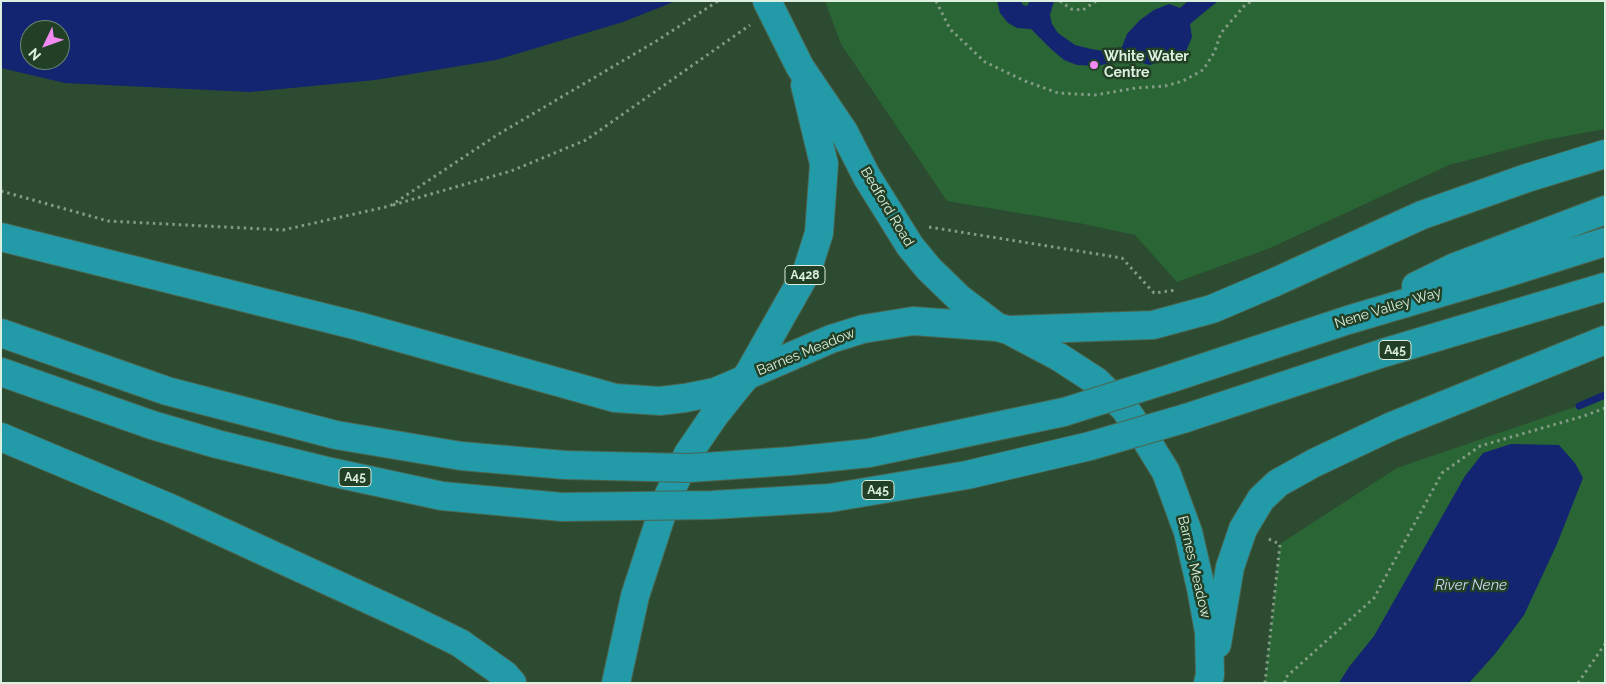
<!DOCTYPE html>
<html>
<head>
<meta charset="utf-8">
<style>
	body { margin:0 }
	#map { position:relative; width:1606px; height:684px; overflow:hidden; background:#2c4b30; font-family:Raleway,sans-serif }
	canvas { display:block }
	.frame { position:absolute; inset:0; border:2px solid #ddefde; pointer-events:none }
	.north { position:absolute; left:20px; top:20px; width:50px; height:50px; box-sizing:border-box; background:#224026; border:1px solid #6d8670; border-radius:50%; rotate:228deg; font-size:14px; font-weight:700; line-height:20px; text-align:center; color:#ddefde }
	.north::after { content:''; display:block; margin:auto; width:18px; height:22px; background:#f38af2; clip-path:polygon(50% 0,100% 100%,50% 72%,0 100%) }
</style>
</head>
<body>
<div id="map">
<canvas width="1606" height="684"></canvas>
<div class="frame"></div>
<div class="north">N</div>
</div>
<script>
const c = document.querySelector('canvas').getContext('2d');
c.lineJoin = 'round';
function paint(path, color) { c.fillStyle = color; c.fill(path, 'evenodd'); }
const shape = rows => new Path2D(rows.map(r => 'M' + r).join(''));
function strokePath(path, color, width, dash) { c.strokeStyle = color; c.lineWidth = width; c.lineCap = dash ? 'butt' : 'round'; c.setLineDash(dash || []); c.stroke(path); }
function label(font, color, halo, rows, align = 'center') {
  c.font = font + ' Raleway,sans-serif'; c.lineWidth = 5; c.setLineDash([]); c.textBaseline = 'middle'; c.strokeStyle = halo; c.fillStyle = color; for (const [text, x, y, turn = 0] of rows) {
    c.save(); c.translate(x, y); c.rotate((+turn || 0) * Math.PI / 180); c.textAlign = isNaN(turn) ? turn : align; if (halo) c.strokeText(text, 0, 0); c.fillText(text, 0, 0); c.restore();
  }
}
paint(shape([
	[825,1,1605,1,1605,129,1545,140,1449,165,1270,248,1177,282,1135,235,1079,223,947,201,841,44],
	[1605,394,1605,683,1265,683,1280,544,1397,468,1578,406]
]), '#2a6635');
paint(shape([
	[1,1,676,1,623,22,496,60,375,80,250,92,65,83,1,68],
	[30,30,60,30,60,60,30,60],
	[997,1,1021,1,1023,5,1027,6,1030,1,1054,1,1050,15,1052,24,1058,33,1075,45,1091,49,1103,51,1122,47,1127,34,1140,20,1154,10,1169,4,1180,8,1188,1,1218,1,1190,24,1192,37,1185,54,1150,65,1131,60,1095,66,1077,65,1064,60,1051,49,1031,29,1017,28,1008,23,1000,13],
	[1511,444,1559,445,1575,463,1583,478,1557,544,1524,615,1495,654,1469,683,1339,683,1349,667,1374,636,1465,476,1483,453]
]), '#132471');
strokePath(shape([
	[1579,406,1605,395]
]), '#132471', 7);
const highway = shape([
	[767,1,800,67,844,132,867,177,910,246,929,269,960,299,997,327],
	[1,237,358,326,615,398,660,401,685,398,715,392,741,381],
	[1416,286,1455,267,1605,210],
	[1010,330,1153,325,1212,309,1273,283,1422,215,1527,178,1605,154],
	[1,333,167,391,336,435,461,456,565,465],
	[1,372,152,425,217,444,331,472,442,496,562,507],
	[748,375,807,271,819,233,824,164,805,85],
	[1172,378,1348,320,1500,275,1605,242],
	[1186,418,1383,353,1605,287],
	[1,437,170,508,409,618,460,643,505,675,512,683],
	[1217,644,1230,567,1243,529,1261,499,1278,483,1314,463,1390,427,1605,340],
	[616,683,635,596,666,501,688,454,714,416,742,381,748,375,831,339,863,329,913,321,997,327,1008,330,1059,357,1096,381,1125,409,1145,438,1166,472,1188,532,1201,588,1209,632,1210,675,1208,683]
]);
strokePath(highway, '#4b654f', 30);
strokePath(shape([
	[936,1,950,29,985,62,1025,81,1058,93,1095,95,1136,88,1165,86,1183,81,1203,70,1214,53,1221,33,1245,5,1252,1],
	[1060,1,1071,9,1083,10,1096,1],
	[1,191,108,221,283,230,390,206,497,135,658,40,718,1],
	[393,205,511,171,586,140,750,25],
	[929,227,1122,258,1154,293,1177,290],
	[1265,683,1280,544,1266,538],
	[1285,683,1285,678,1374,598,1442,473,1480,446,1584,416,1605,408],
	[1578,683,1605,644]
]), '#839b85', 3, [2.5, 4]);
strokePath(highway, '#229aa8', 28);
const highwayBridge = shape([
	[565,465,690,468,791,461,869,453,1064,412,1172,378],
	[562,507,712,505,830,498,967,475,1090,446,1186,418]
]);
strokePath(highwayBridge, '#4b654f', 30, []);
strokePath(highwayBridge, '#229aa8', 28);
for (const [x, y, r, color] of [
	[1094,65,5,"#f38af2"]
]) { const dot = new Path2D(); dot.arc(x, y, r, 0, 2 * Math.PI); c.fillStyle = color; c.fill(dot); strokePath(dot, '#224026', 2); }
for (const [x, y, w] of [
	[805,275,40],
	[1395,350,32],
	[355,477,32],
	[878,490,32]
]) { const box = new Path2D(); box.roundRect(x - w / 2, y - 9.5, w, 19, 4); c.fillStyle = '#224026'; c.fill(box); strokePath(box, '#ddefde', 1); }
label('bold 12px', '#ddefde', null, [
	["A428",805,275],
	["A45",1395,350],
	["A45",355,477],
	["A45",878,490]
]);
label('bold 14px', '#ddefde', '#224026', [
	["White Water",1104,57],
	["Centre",1104,73]
], 'left');
label('14px', '#ddefde', '#224026', [
	["Bedford Road",887,207,59],
	["Nene Valley Way",1388,308,-17],
	["Barnes Meadow",806,352,-22],
	["Barnes Meadow",1194,567,77]
]);
label('italic 15px', '#cdd6ed', '#224026', [
	["River Nene",1471,585]
]);
</script>
</body>
</html>
